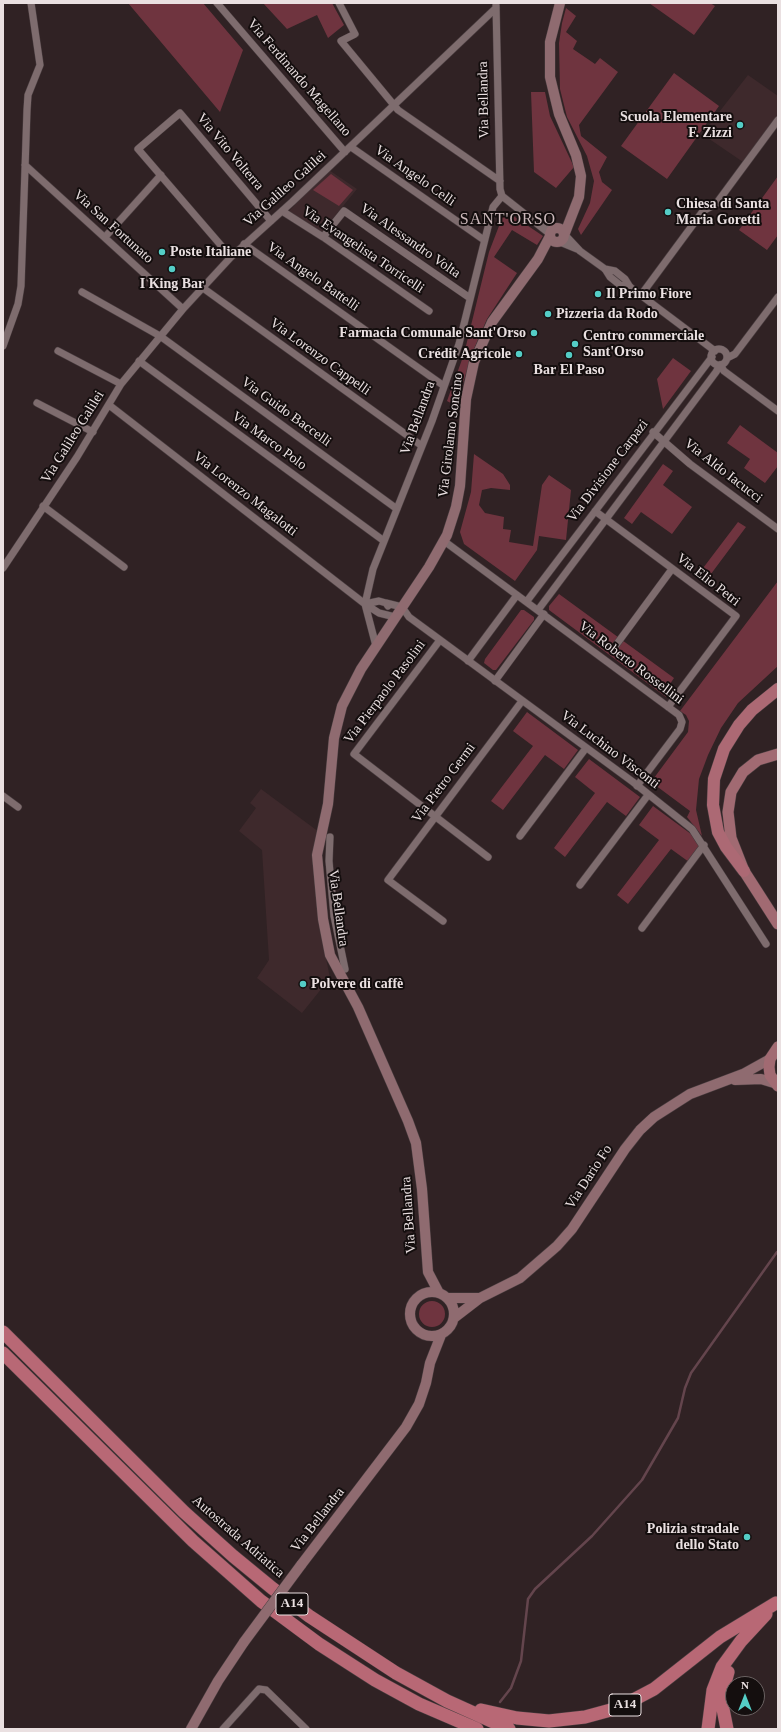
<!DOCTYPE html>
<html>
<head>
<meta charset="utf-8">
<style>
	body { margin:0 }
	#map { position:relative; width:781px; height:1732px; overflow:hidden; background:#302224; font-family:"Times New Roman",serif }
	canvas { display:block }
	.frame { position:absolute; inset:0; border:4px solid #eae0e1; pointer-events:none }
	.north { position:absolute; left:725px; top:1676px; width:40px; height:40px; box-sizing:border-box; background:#140e0e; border:1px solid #6a6262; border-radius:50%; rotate:0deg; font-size:11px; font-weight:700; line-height:16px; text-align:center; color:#eae0e1 }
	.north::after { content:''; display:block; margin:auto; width:14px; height:18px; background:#54cdc6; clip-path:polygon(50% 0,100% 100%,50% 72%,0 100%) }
</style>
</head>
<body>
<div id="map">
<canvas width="781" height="1732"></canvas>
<div class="frame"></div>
<div class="north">N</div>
</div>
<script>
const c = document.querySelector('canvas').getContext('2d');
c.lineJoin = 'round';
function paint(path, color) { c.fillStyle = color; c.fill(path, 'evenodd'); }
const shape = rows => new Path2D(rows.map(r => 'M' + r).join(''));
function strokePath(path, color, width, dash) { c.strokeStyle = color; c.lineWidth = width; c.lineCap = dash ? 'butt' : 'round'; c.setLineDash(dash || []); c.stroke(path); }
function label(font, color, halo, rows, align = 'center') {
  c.font = font + ' "Times New Roman",serif'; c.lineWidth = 4; c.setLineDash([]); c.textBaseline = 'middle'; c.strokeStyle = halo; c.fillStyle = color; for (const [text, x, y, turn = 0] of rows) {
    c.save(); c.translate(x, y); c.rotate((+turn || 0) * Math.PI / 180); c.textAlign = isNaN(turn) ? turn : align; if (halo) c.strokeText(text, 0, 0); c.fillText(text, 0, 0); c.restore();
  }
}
paint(shape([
	[748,75,778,96,778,116,743,162,702,134],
	[329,170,357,189,321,233,288,212],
	[261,789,319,832,323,943,330,978,302,1013,257,978,269,960,262,850,239,831,256,808,250,803]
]), '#3e292c');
paint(shape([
	[128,3,203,3,243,50,220,112],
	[263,3,332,3,344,25,328,38,317,15,287,29],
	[649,3,710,3,715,6,694,35],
	[566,8,576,16,566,32,577,41,573,49,595,64,600,58,618,72,579,125,581,136,607,157,599,172,602,182,612,190,581,235,578,229,590,203,594,181,587,156,567,117,560,89,559,43,562,23],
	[674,73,719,106,667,179,621,146],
	[531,92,545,92,550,116,574,167,556,188,534,172],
	[331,174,353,190,339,206,313,190],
	[778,176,778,235,767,250,739,230],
	[504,213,509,213,543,236,537,245,512,230,494,257,517,273,487,319,474,349,463,383,460,408,447,401,464,354,489,252],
	[673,358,691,371,663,409,657,379],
	[740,425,778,453,778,466,765,483,744,468,750,459,727,443],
	[474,454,503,474,510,485,510,490,491,488,482,490,479,505,485,513,504,517,503,529,511,530,509,542,533,546,542,485,549,475,571,490,566,540,539,536,537,550,515,581,464,544,460,532,471,492],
	[663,464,673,471,663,485,692,507,672,534,641,512,632,524,624,518],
	[738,522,746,527,705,582,697,576],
	[778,581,778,666,738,703,721,728,708,755,699,779,696,810,702,836,687,817,690,811,651,782,688,732,689,721,686,715,680,711],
	[559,594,674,678,664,693,668,697,666,697,549,610,549,606],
	[521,610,524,610,534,617,534,620,496,670,493,670,484,663,485,659],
	[527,712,578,750,564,769,545,755,503,810,491,801,533,746,513,731],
	[589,759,640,797,626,816,607,802,565,857,554,848,595,793,575,777],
	[653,806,691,834,700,848,689,862,671,849,628,904,617,895,659,840,639,825],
	'419 1314a13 13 0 1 1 26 0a13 13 0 1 1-26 0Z'
]), '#6f343f');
strokePath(shape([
	[500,1702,511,1688,521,1661,528,1599,535,1589,592,1536,642,1480,678,1418,685,1388,691,1373,777,1252]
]), '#64454d', 2.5);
const minor = shape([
	[217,3,345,152],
	[339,3,355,34,341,41,398,110,500,181],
	[496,5,500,189,502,196,550,234],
	[351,147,484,240],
	[25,165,183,309],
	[282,211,323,237,429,311],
	[538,222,555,228],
	[565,235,580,251,605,269,610,277,620,285,630,287],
	[105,237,161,175],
	[323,237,344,211,470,298],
	[560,242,577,249],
	[244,244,444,386],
	[231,257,138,149,180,113,271,221],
	[605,269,615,271,625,279,630,287,715,351],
	[203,288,422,446],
	[82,292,160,336,397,509],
	[641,295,703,211,716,204,778,120],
	[3,346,18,304,21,286,27,110,28,95,40,65,31,3],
	'711 357a8 8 0 1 1 16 0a8 8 0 1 1-16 0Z',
	[58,351,121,384],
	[727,358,735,354,778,297],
	[139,361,384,541],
	[720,365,724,371,778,411],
	[37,403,93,432],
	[109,405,365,604,379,613,395,617],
	[653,432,690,464,778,529],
	[43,506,124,567],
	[595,511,736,616,668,707],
	[444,541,679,715,682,722,680,729,637,786],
	[3,568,77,457,121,384,183,309,231,257,292,202,496,8],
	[527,601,712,357],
	[386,603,402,607,409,617,633,782,692,829,766,944],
	[365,604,379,601,386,603,388,606],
	[538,610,716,372,720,365],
	[440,640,354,754,488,857],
	[616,645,672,569],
	[376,646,365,604,373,569,432,421,459,344,493,207,502,196],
	[468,661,517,595],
	[495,681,544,614],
	[3,796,18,807],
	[520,836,586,748],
	[330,837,329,861,334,916,345,969],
	[580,885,648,795],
	[443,921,388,880,522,701],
	[642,928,704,845],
	[223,1729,259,1689,266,1690,306,1729]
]);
const secondary = shape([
	[560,3,550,42,550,77,559,114,576,155,581,176,579,197,565,233],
	'550 235a7 7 0 1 1 14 0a7 7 0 1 1-14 0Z',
	[735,1080,761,1079,774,1083],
	'410 1314a22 22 0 1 1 44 0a22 22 0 1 1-44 0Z',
	[439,1293,428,1272,422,1189,416,1143,408,1121,358,1007,330,955,323,919,317,855,328,804,334,738,342,706,361,669,429,567,447,535,456,507,460,486,466,399,474,362,492,322,538,259,550,236],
	[447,1298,480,1298],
	[454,1318,480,1298,520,1278,557,1246,572,1229,625,1149,640,1130,654,1117,690,1094,743,1074,770,1059],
	[301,1565,406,1427,419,1404,426,1383,430,1363,441,1335],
	[191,1729,218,1681,244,1642]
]);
const primary = shape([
	[778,754,758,760,743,772,731,792,728,812,731,838,744,871,778,924],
	[778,1047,770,1059,769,1067,770,1075,778,1086]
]);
const trunk = shape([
	[744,871,726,847,718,832,713,805,714,779,724,749,739,725,752,710,778,689]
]);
const motorway = shape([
	[3,1332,184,1512,233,1556,272,1588,309,1616,396,1673,447,1701,509,1729],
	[3,1353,193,1541,261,1601,319,1644,375,1680,419,1704,477,1729],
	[481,1710,517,1718,549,1721,585,1717,618,1708,654,1689,720,1637,776,1603],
	[708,1729,713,1690,722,1667,741,1641,766,1614],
	[727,1729,722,1704,723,1690,728,1672]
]);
strokePath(minor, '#4a3e40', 8);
strokePath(secondary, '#4a3e40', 11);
strokePath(primary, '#4a3e40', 12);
strokePath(trunk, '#4a3e40', 13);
strokePath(motorway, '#4a3e40', 14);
strokePath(minor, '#7e6c6e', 7);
strokePath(secondary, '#8f6b70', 10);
strokePath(primary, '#a16a72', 11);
strokePath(trunk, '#ac6974', 12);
strokePath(motorway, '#b86875', 13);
const secondaryBridge = shape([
	[244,1642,301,1565]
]);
strokePath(secondaryBridge, '#4a3e40', 11, []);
strokePath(secondaryBridge, '#8f6b70', 10);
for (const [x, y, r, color] of [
	[740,125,4,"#54cdc6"],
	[668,212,4,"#54cdc6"],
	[162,252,4,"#54cdc6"],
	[172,269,4,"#54cdc6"],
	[598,294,4,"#54cdc6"],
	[548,314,4,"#54cdc6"],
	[534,333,4,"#54cdc6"],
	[575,344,4,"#54cdc6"],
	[519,354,4,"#54cdc6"],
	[569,355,4,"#54cdc6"],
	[303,984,4,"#54cdc6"],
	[747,1537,4,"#54cdc6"]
]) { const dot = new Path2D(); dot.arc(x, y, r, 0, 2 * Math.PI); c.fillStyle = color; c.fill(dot); strokePath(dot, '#140e0e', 1.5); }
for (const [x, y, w] of [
	[292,1604,32],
	[625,1705,32]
]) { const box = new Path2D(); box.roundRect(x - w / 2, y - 11, w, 22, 3); c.fillStyle = '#140e0e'; c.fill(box); strokePath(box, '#eae0e1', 1); }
label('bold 13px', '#eae0e1', null, [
	["A14",292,1604],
	["A14",625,1705]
]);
label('14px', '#eae0e1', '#140e0e', [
	["Via Ferdinando Magellano",299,78,49],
	["Via Bellandra",484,100,-91],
	["Via Vito Volterra",230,152,50],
	["Via Angelo Celli",415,176,35],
	["Via Galileo Galilei",285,189,-42],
	["Via San Fortunato",113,227,42],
	["Via Alessandro Volta",410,241,35],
	["Via Evangelista Torricelli",363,250,34],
	["Via Angelo Battelli",313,277,35],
	["Via Lorenzo Cappelli",320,357,36],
	["Via Guido Baccelli",286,412,36],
	["Via Bellandra",418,418,-70],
	["Via Girolamo Soncino",451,435,-83],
	["Via Galileo Galilei",73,437,-58],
	["Via Marco Polo",269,441,36],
	["Via Divisione Carpazi",608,471,-53],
	["Via Aldo Iacucci",723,471,38],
	["Via Lorenzo Magalotti",245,494,38],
	["Via Elio Petri",708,580,38],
	["Via Roberto Rossellini",631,663,37],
	["Via Pierpaolo Pasolini",385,692,-53],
	["Via Luchino Visconti",610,750,37],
	["Via Pietro Germi",444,783,-53],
	["Via Bellandra",338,908,82],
	["Via Dario Fo",589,1177,-57],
	["Via Bellandra",409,1215,-94],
	["Via Bellandra",318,1520,-52],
	["Autostrada Adriatica",238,1537,41]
]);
label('bold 14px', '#eae0e1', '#140e0e', [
	["Scuola Elementare",732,117,"right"],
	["F. Zizzi",732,133,"right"],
	["Chiesa di Santa",676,204],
	["Maria Goretti",676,220],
	["Poste Italiane",170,252],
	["I King Bar",172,284,"center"],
	["Il Primo Fiore",606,294],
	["Pizzeria da Rodo",556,314],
	["Farmacia Comunale Sant'Orso",526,333,"right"],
	["Centro commerciale",583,336],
	["Sant'Orso",583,352],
	["Crédit Agricole",511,354,"right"],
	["Bar El Paso",569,370,"center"],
	["Polvere di caffè",311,984],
	["Polizia stradale",739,1529,"right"],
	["dello Stato",739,1545,"right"]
], 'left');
c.letterSpacing = '1px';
label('16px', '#ccb9bb', '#140e0e', [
	["SANT'ORSO",508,220]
]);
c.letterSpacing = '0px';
</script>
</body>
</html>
